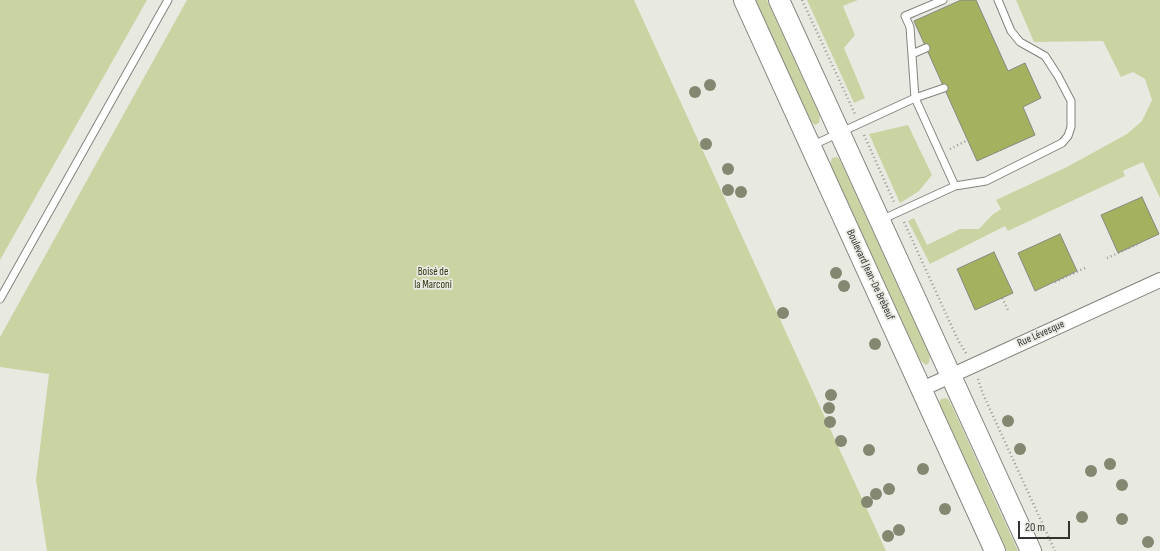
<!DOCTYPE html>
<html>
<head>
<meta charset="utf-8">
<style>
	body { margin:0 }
	#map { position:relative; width:1160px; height:551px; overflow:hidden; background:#e8eae2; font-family:"Sofia Sans Condensed",sans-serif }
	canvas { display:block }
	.scale { position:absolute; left:1018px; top:521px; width:52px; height:18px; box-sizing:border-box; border:2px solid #333330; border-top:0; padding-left:5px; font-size:12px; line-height:14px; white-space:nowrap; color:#333330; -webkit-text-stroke:3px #e8eae2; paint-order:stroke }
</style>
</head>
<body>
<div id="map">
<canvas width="1160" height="551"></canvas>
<div class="scale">20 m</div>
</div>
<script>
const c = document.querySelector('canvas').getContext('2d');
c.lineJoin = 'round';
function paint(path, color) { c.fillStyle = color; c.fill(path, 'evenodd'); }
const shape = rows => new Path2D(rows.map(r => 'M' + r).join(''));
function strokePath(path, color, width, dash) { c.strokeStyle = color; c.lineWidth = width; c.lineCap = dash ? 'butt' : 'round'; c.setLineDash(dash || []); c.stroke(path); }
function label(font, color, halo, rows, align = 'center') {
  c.font = font + ' "Sofia Sans Condensed",sans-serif'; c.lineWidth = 3.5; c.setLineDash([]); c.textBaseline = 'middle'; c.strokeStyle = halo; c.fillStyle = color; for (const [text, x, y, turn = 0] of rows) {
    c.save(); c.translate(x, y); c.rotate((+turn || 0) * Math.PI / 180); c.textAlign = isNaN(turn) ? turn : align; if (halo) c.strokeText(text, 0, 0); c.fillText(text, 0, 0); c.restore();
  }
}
paint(shape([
	[0,0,147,0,0,260],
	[187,0,634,0,886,551,47,551,36,480,49,374,0,367,0,337],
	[755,0,767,0,820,116,819,123,815,125,810,120],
	[807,0,858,0,843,6,855,35,844,48,865,98,854,103],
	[1016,0,1160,0,1160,198,1143,162,1123,171,1125,176,1008,231,1005,226,930,264,908,221,914,218,927,245,960,229,979,229,992,215,1001,209,996,200,1067,167,1127,134,1142,121,1152,100,1145,79,1133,72,1121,77,1103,41,1034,42],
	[908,125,932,175,919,191,900,203,869,134],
	[837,157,840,160,930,356,929,363,926,365,920,360,830,165,832,158],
	[945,398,948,399,951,404,1018,551,1007,551,939,403,941,399]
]), '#cad4a3');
const building = shape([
	[961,0,976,0,1008,71,1025,63,1041,98,1023,107,1035,135,977,161,914,21,961,0],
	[1142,197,1159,234,1118,253,1101,215,1142,197],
	[1060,234,1077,271,1035,291,1018,253,1060,234],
	[994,252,1013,293,975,310,957,269,994,252]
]);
paint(building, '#a4b25f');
strokePath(building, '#868881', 1);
const lane = shape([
	[943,0,905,16,910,27,915,98,944,88],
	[912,54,926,48],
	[811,146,915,98,955,186,881,220],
	[955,186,986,181,1062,143,1068,136,1071,127,1071,101,1058,76,1045,56,1020,42,1011,31,998,0],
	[0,299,168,0]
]);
const street = shape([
	[922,389,1160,280]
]);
const secondary = shape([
	[744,0,995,551],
	[779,0,1031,551]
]);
strokePath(lane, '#82847d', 9);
strokePath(street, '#82847d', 16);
strokePath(secondary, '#82847d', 22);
strokePath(shape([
	[802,0,855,114],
	[864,135,894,202],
	[950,149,968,140],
	[904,222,958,340,966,353],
	[1107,258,1140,243],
	[1055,282,1087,267],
	[1002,298,1008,310],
	[978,379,983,394,1055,551]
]), '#989993', 2.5, [1, 3]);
strokePath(lane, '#fff', 7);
strokePath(street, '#fff', 14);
strokePath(secondary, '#fff', 20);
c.fillStyle = '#848871';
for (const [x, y] of [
	[710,85],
	[695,92],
	[706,144],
	[728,169],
	[728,190],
	[741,192],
	[836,273],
	[844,286],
	[783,313],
	[875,344],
	[831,395],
	[829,408],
	[1008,421],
	[830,422],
	[841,441],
	[1020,449],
	[869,450],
	[1110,464],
	[923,469],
	[1091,471],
	[1122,485],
	[889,489],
	[876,494],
	[867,502],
	[945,509],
	[1082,517],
	[1122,519],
	[899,530],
	[888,536],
	[1148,542]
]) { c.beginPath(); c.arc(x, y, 6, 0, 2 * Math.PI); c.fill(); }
label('11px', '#323814', '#e8eae2', [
	["Boisé de",433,272],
	["la Marconi",433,285]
]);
label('11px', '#333330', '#e8eae2', [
	["Boulevard Jean-De Brébeuf",870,275,65],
	["Rue Lévesque",1041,334,-24]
]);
</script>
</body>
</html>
